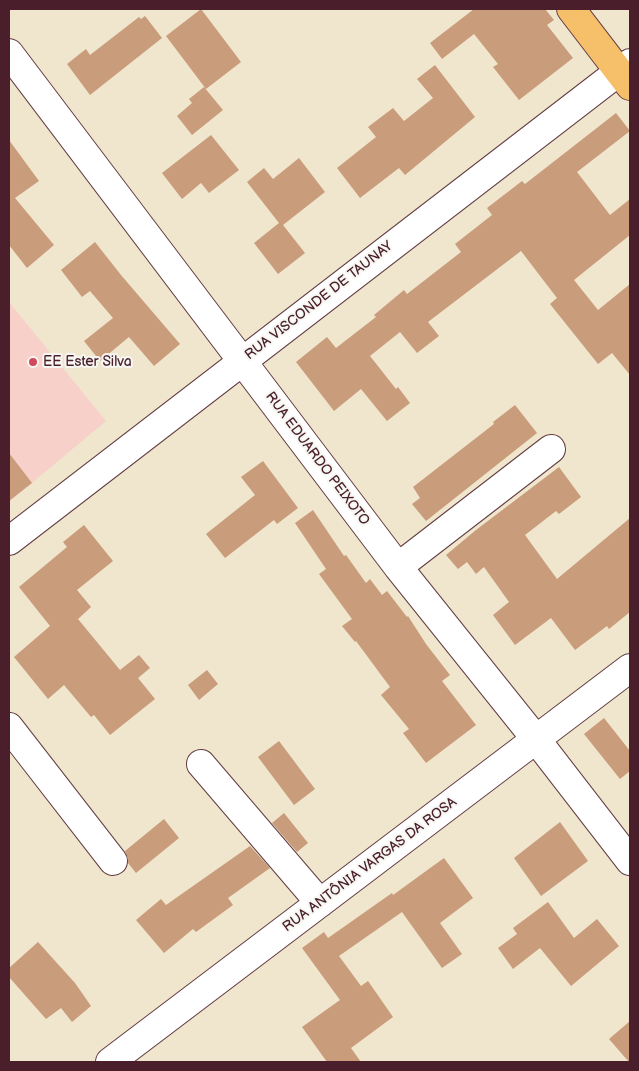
<!DOCTYPE html>
<html>
<head>
<meta charset="utf-8">
<style>
	body { margin:0 }
	#map { position:relative; width:639px; height:1071px; overflow:hidden; background:#f0e5cd; font-family:"Balsamiq Sans",sans-serif }
	canvas { display:block }
	.frame { position:absolute; inset:0; border:10px solid #4a1f2b; pointer-events:none }
</style>
</head>
<body>
<div id="map">
<canvas width="639" height="1071"></canvas>
<div class="frame"></div>
</div>
<script>
const c = document.querySelector('canvas').getContext('2d');
c.lineJoin = 'round';
function paint(path, color) { c.fillStyle = color; c.fill(path, 'evenodd'); }
const shape = rows => new Path2D(rows.map(r => 'M' + r).join(''));
function strokePath(path, color, width, dash) { c.strokeStyle = color; c.lineWidth = width; c.lineCap = dash ? 'butt' : 'round'; c.setLineDash(dash || []); c.stroke(path); }
function label(font, color, halo, rows, align = 'center') {
  c.font = font + ' "Balsamiq Sans",sans-serif'; c.lineWidth = 4; c.setLineDash([]); c.textBaseline = 'middle'; c.strokeStyle = halo; c.fillStyle = color; for (const [text, x, y, turn = 0] of rows) {
    c.save(); c.translate(x, y); c.rotate((+turn || 0) * Math.PI / 180); c.textAlign = isNaN(turn) ? turn : align; if (halo) c.strokeText(text, 0, 0); c.fillText(text, 0, 0); c.restore();
  }
}
paint(shape([
	[9,302,106,421,9,502]
]), '#f7d0ca');
paint(shape([
	[201,9,241,62,206,89,166,36],
	[474,9,545,9,554,20,547,25,573,58,519,100,493,67,498,64,474,34,442,59,430,43],
	[145,16,162,38,90,95,67,64,86,49,90,55,139,17,141,19],
	[435,65,475,117,405,175,399,168,360,198,337,168,376,137,368,127,393,108,404,121,433,98,417,79],
	[204,87,223,110,192,135,177,116,192,103,189,99],
	[616,113,630,131,577,172,610,215,630,199,630,235,574,280,598,310,630,284,630,375,612,353,598,364,550,304,557,298,521,251,428,322,439,336,417,353,400,332,370,356,396,389,398,387,410,403,387,421,361,389,334,411,296,362,327,337,336,348,376,317,374,315,404,290,407,294,461,252,455,244,492,215,487,208,522,181,525,184],
	[211,135,239,170,209,193,201,183,182,199,162,173],
	[9,140,39,181,15,198,54,245,27,268,9,245],
	[299,158,325,192,283,225,305,253,278,274,254,243,279,223,247,182,264,168,273,179],
	[95,242,121,275,180,344,154,366,129,337,100,361,84,341,113,318,90,291,82,297,61,270],
	[515,405,537,433,426,521,412,504,420,498,413,487,494,424,493,422],
	[9,453,32,483,9,501],
	[263,461,298,508,277,524,274,520,225,558,206,534,255,495,241,477],
	[559,467,581,497,559,514,556,511,525,535,557,579,630,518,630,612,609,629,607,626,575,650,551,618,515,645,493,615,509,602,484,567,476,574,467,562,458,569,446,555,476,530],
	[313,510,344,556,346,555,366,583,370,579,382,595,387,591,407,617,408,616,426,644,450,675,442,681,476,725,426,763,403,733,409,729,381,695,390,687,356,641,355,642,342,626,352,619,319,574,326,569,295,523],
	[84,525,113,561,77,590,91,607,78,619,120,670,139,655,150,668,138,678,155,699,110,735,94,715,91,717,64,685,48,699,14,657,50,626,19,587,67,547,63,542],
	[207,670,218,684,199,700,188,685],
	[604,718,630,751,630,771,620,779,584,734],
	[279,741,315,789,294,805,258,757],
	[284,813,308,843,297,852,272,823],
	[164,819,179,838,136,873,128,863,128,858,125,851],
	[560,822,588,861,541,896,514,858],
	[250,846,270,868,228,898,233,905,196,932,193,929,164,953,136,920,161,899,166,905],
	[444,858,473,898,440,923,462,954,442,968,402,912,339,956,361,986,368,981,393,1017,351,1048,361,1062,327,1062,302,1027,340,1000,302,948,324,932,328,938,392,893,393,895],
	[548,902,574,938,597,919,619,946,571,986,540,948,513,969,498,948,517,934,513,928],
	[38,942,75,983,91,1006,72,1022,61,1008,46,1019,9,977,9,968],
	[630,1021,630,1062,629,1062,609,1039]
]), '#c99c7b');
const minor = shape([
	[9,53,398,567,535,738,630,861],
	[9,541,630,63],
	[398,567,551,449],
	[9,727,113,861],
	[201,764,320,903],
	[110,1062,630,668]
]);
const major = shape([
	[571,9,630,86]
]);
strokePath(minor, '#633d43', 30);
strokePath(major, '#633d43', 30);
strokePath(minor, '#fff', 28);
strokePath(major, '#f6c06b', 28);
for (const [x, y, r, color] of [
	[33,362,5,"#d1495b"]
]) { const dot = new Path2D(); dot.arc(x, y, r, 0, 2 * Math.PI); c.fillStyle = color; c.fill(dot); strokePath(dot, '#f6f6f2', 2); }
label('14px', '#4a1f2b', '#f6f6f2', [
	["RUA VISCONDE DE TAUNAY",319,301,-38],
	["RUA EDUARDO PEIXOTO",317,459,53],
	["RUA ANTÔNIA VARGAS DA ROSA",370,865,-37]
]);
label('14px', '#4a1f2b', '#f6f6f2', [
	["EE Ester Silva",43,362]
], 'left');
</script>
</body>
</html>
